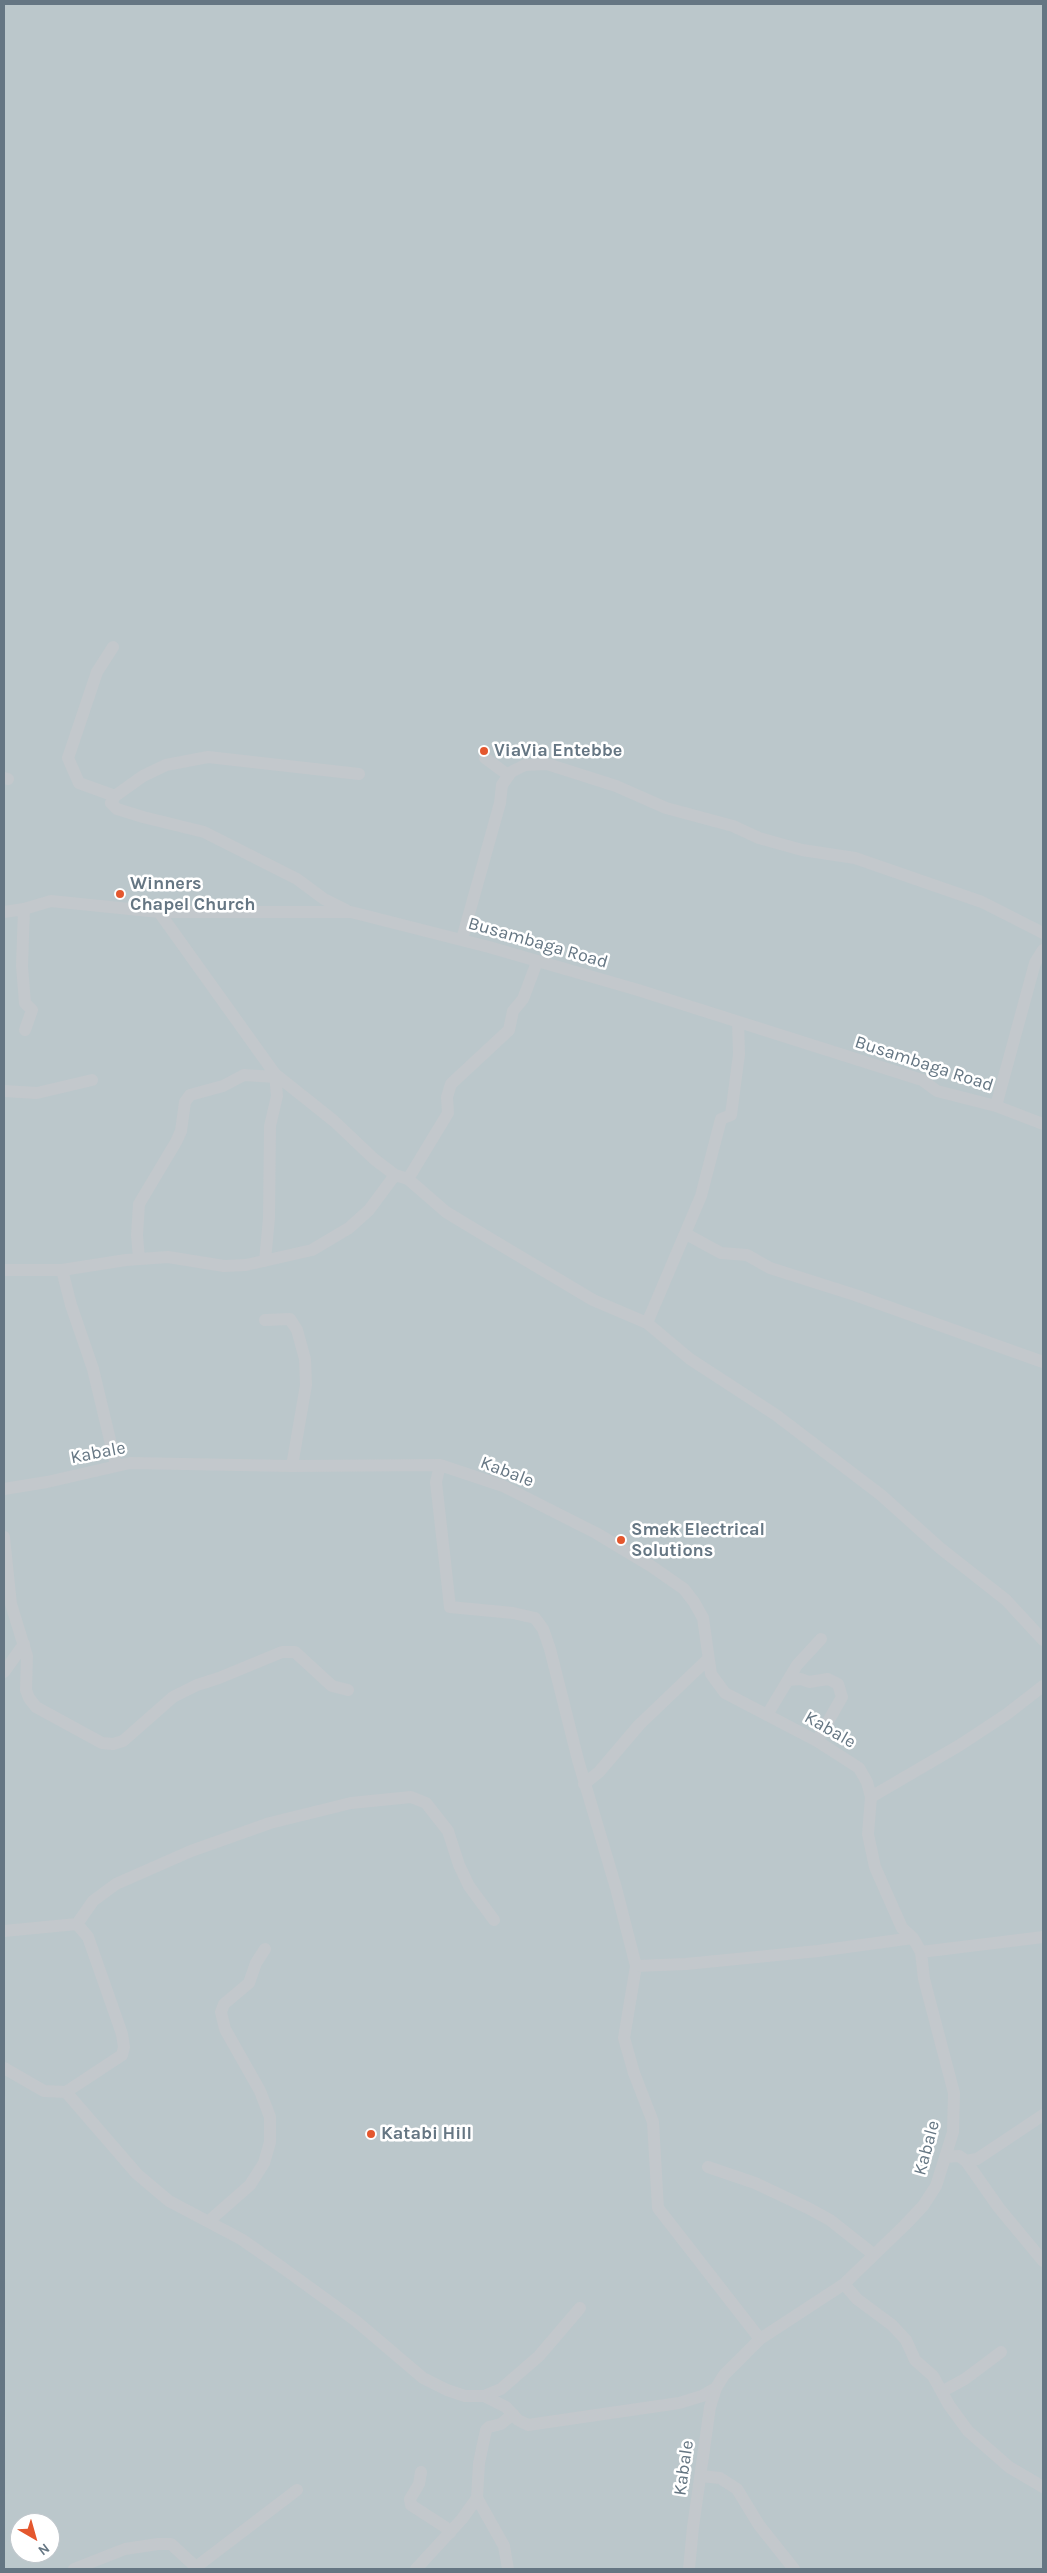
<!DOCTYPE html>
<html>
<head>
<meta charset="utf-8">
<style>
	body { margin:0 }
	#map { position:relative; width:1047px; height:2573px; overflow:hidden; background:#fafaf8; font-family:Karla,sans-serif }
	canvas { display:block }
	.frame { position:absolute; inset:0; border:5px solid #657683; pointer-events:none }
	.north { position:absolute; left:10px; top:2513px; width:50px; height:50px; box-sizing:border-box; background:#fff; border:1px solid #c1c8cd; border-radius:50%; rotate:142deg; font-size:14px; font-weight:700; line-height:20px; text-align:center; color:#657683 }
	.north::after { content:''; display:block; margin:auto; width:18px; height:22px; background:#e4572e; clip-path:polygon(50% 0,100% 100%,50% 72%,0 100%) }
</style>
</head>
<body>
<div id="map">
<canvas width="1047" height="2573"></canvas>
<div class="frame"></div>
<div class="north">N</div>
</div>
<script>
const c = document.querySelector('canvas').getContext('2d');
c.lineJoin = 'round';
function paint(path, color) { c.fillStyle = color; c.fill(path, 'evenodd'); }
const shape = rows => new Path2D(rows.map(r => 'M' + r).join(''));
function strokePath(path, color, width, dash) { c.strokeStyle = color; c.lineWidth = width; c.lineCap = dash ? 'butt' : 'round'; c.setLineDash(dash || []); c.stroke(path); }
function label(font, color, halo, rows, align = 'center') {
  c.font = font + ' Karla,sans-serif'; c.lineWidth = 5; c.setLineDash([]); c.textBaseline = 'middle'; c.strokeStyle = halo; c.fillStyle = color; for (const [text, x, y, turn = 0] of rows) {
    c.save(); c.translate(x, y); c.rotate((+turn || 0) * Math.PI / 180); c.textAlign = isNaN(turn) ? turn : align; if (halo) c.strokeText(text, 0, 0); c.fillText(text, 0, 0); c.restore();
  }
}
paint(shape([
	[4,4,1043,4,1043,2569,4,2569],
	[20,2523,50,2523,50,2553,20,2553]
]), '#bbc7cb');
strokePath(shape([
	[113,647,97,672,68,758,79,783,115,796],
	[485,758,508,775],
	[4,778,8,779],
	[24,909,22,966,25,1003,32,1010,25,1030],
	[346,910,324,899,297,879,204,832,143,817,117,809,111,803,115,796,143,776,166,765,208,757,359,774],
	[4,912,24,909,51,901,159,912,351,912,489,947,638,990,922,1080,937,1091,996,1106,1043,1124],
	[159,912,275,1074,334,1121,374,1159,395,1175,408,1179,446,1212,489,1238,593,1300,647,1323,690,1359,776,1415,881,1495,940,1548,1006,1600,1043,1640],
	[462,939,500,803,502,785,511,772,525,765,547,764,616,786,666,808,733,826,759,838,802,850,855,858,982,902,1043,933],
	[4,1091,37,1093,92,1080],
	[996,1106,1035,963,1043,950],
	[408,1179,448,1113,447,1097,451,1084,509,1030,513,1011,523,999,537,962],
	[686,1234,721,1253,747,1255,770,1268,855,1295,1043,1362],
	[139,1259,137,1235,139,1204,176,1142,181,1131,185,1102,190,1095,223,1086,244,1075,275,1077],
	[265,1261,269,1218,270,1126,277,1096,275,1074],
	[4,1270,62,1270,126,1260,168,1257,224,1266,246,1265,312,1250,349,1228,369,1210,395,1175],
	[62,1270,71,1305,93,1369,116,1465],
	[265,1320,290,1319,297,1330,305,1359,306,1385,292,1466],
	[647,1323,701,1196,721,1119,731,1115,739,1054,738,1023],
	[440,1465,436,1482,450,1607,513,1613,535,1618,543,1629,550,1649,578,1760,616,1888,636,1966,624,2038,634,2073,653,2122,658,2208,760,2339],
	[4,1489,47,1482,130,1463,292,1466,440,1465,503,1486,596,1533,651,1566,684,1589,694,1602,703,1618,711,1674,725,1693,817,1741,859,1768,867,1782,871,1797,868,1834,875,1867,902,1928,913,1938,921,1952,924,1979,954,2093,953,2132,936,2186,923,2206,905,2225,844,2284,760,2339,724,2375,716,2388,710,2407,693,2527,689,2569],
	[4,1537,11,1604,27,1656,26,1690,29,1698,36,1707,102,1743,113,1744,123,1741,173,1697,197,1685,219,1678,282,1652,295,1652,332,1686,348,1690],
	[4,1672,24,1644],
	[788,1680,801,1679,809,1682,828,1679,838,1684,842,1697,817,1741],
	[767,1715,797,1665,821,1639],
	[584,1784,599,1772,639,1725,708,1659],
	[871,1797,960,1745,1007,1714,1043,1686],
	[4,1931,77,1924,93,1901,116,1884,191,1851,270,1823,351,1803,411,1797,426,1803,448,1831,459,1865,469,1886,494,1920],
	[921,1952,1043,1937],
	[636,1966,686,1964,818,1951,913,1938],
	[4,2068,44,2091,66,2092,122,2055,124,2047,122,2034,88,1937,77,1924],
	[66,2092,137,2174,169,2201,241,2239,283,2268,356,2321,423,2378,447,2390,465,2396,484,2396,506,2407,518,2420,528,2425,679,2403,702,2396,716,2388],
	[945,2157,959,2156,966,2161,977,2159,1043,2115],
	[966,2161,999,2208,1043,2261],
	[708,2167,755,2183,808,2208,830,2220,873,2254],
	[209,2221,250,2185,264,2163,270,2142,270,2117,260,2091,225,2029,221,2012,224,2004,249,1983,256,1963,265,1949],
	[844,2284,857,2299,892,2325,906,2340,915,2360,933,2376,949,2405,968,2431,1009,2467,1043,2487],
	[943,2391,965,2379,1001,2352],
	[484,2396,501,2389,539,2356,580,2308],
	[421,2472,419,2484,410,2499,411,2505,445,2527,450,2533],
	[701,2476,720,2478,737,2489,759,2525,794,2569],
	[477,2498,504,2546,508,2569],
	[196,2567,297,2490],
	[74,2569,125,2549,158,2544,171,2544,198,2569],
	[416,2569,462,2519,477,2498,479,2463,486,2430,489,2427,501,2424,513,2414]
]), '#c3c8cc', 12);
for (const [x, y, r, color] of [
	[484,751,5,"#e4572e"],
	[120,894,5,"#e4572e"],
	[621,1540,5,"#e4572e"],
	[371,2134,5,"#e4572e"]
]) { const dot = new Path2D(); dot.arc(x, y, r, 0, 2 * Math.PI); c.fillStyle = color; c.fill(dot); strokePath(dot, '#fff', 2); }
label('bold 18px', '#657683', '#fff', [
	["ViaVia Entebbe",494,751],
	["Winners",130,884],
	["Chapel Church",130,905],
	["Smek Electrical",631,1530],
	["Solutions",631,1551],
	["Katabi Hill",381,2134]
], 'left');
label('18px', '#657683', '#fff', [
	["Busambaga Road",538,943,16],
	["Busambaga Road",924,1064,18],
	["Kabale",98,1453,-11],
	["Kabale",507,1472,21],
	["Kabale",830,1730,30],
	["Kabale",927,2148,-75],
	["Kabale",684,2468,-82]
]);
</script>
</body>
</html>
